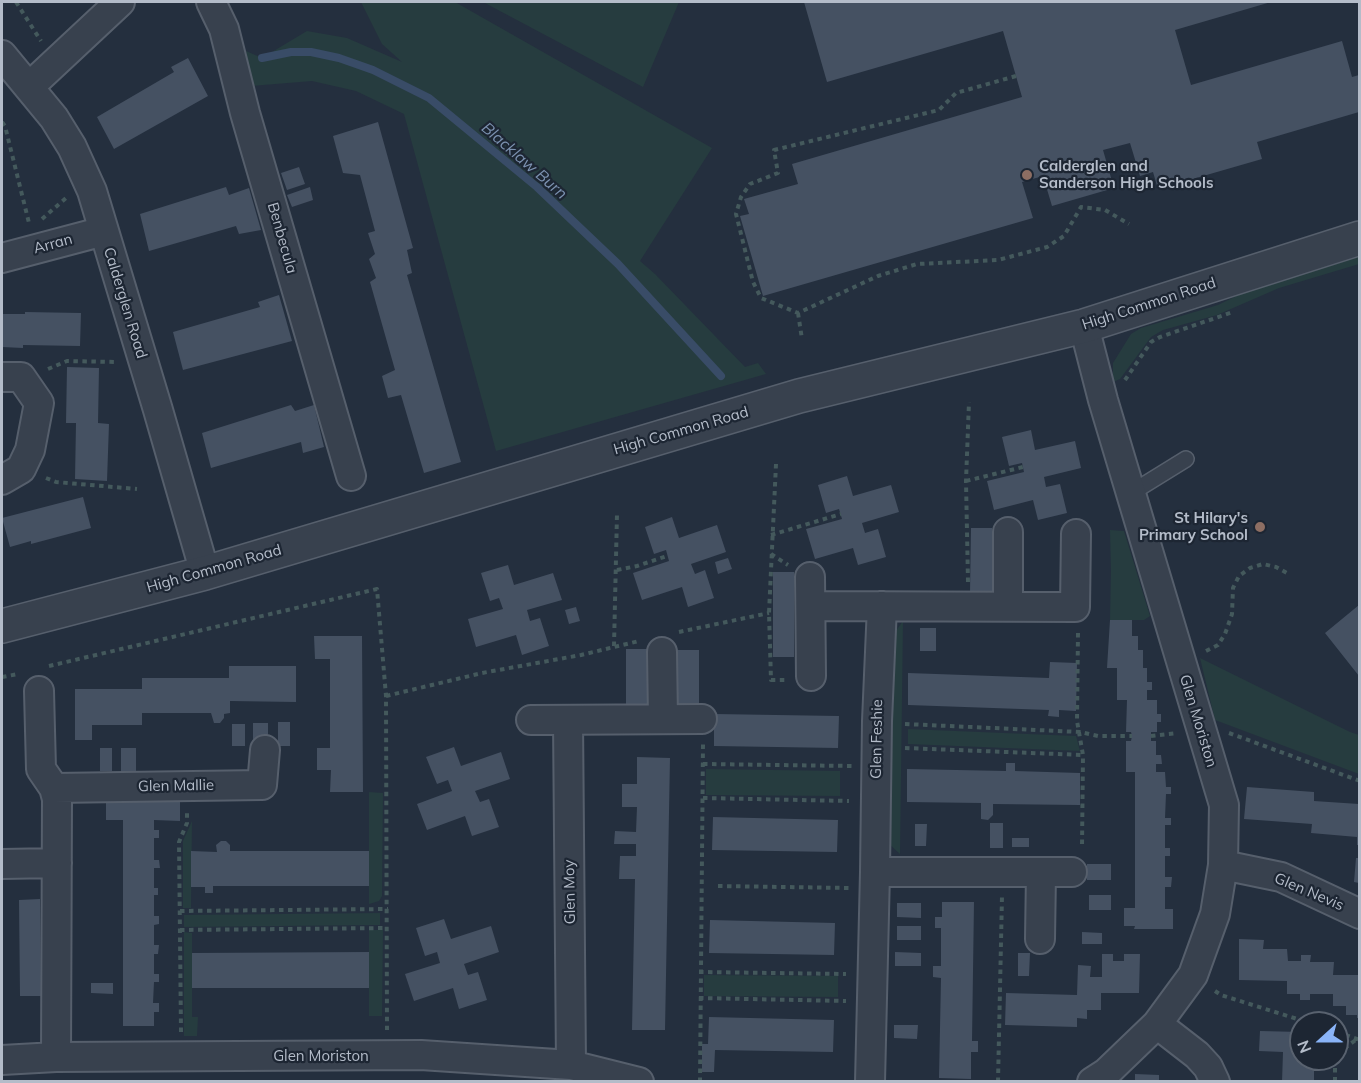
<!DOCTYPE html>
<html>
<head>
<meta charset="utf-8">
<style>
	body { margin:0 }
	#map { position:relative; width:1361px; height:1083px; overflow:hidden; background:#242f3e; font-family:Mulish,sans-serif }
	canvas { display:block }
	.frame { position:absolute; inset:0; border:3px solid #b4bcc9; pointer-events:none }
	.north { position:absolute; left:1289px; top:1011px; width:60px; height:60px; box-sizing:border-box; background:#1d2633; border:2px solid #59626f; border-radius:50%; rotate:249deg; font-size:16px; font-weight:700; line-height:24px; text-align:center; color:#b4bcc9 }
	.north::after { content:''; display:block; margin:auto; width:21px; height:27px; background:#8ab4f8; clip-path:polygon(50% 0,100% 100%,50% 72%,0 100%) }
</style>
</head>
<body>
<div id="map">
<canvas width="1361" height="1083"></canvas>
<div class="frame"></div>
<div class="north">N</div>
</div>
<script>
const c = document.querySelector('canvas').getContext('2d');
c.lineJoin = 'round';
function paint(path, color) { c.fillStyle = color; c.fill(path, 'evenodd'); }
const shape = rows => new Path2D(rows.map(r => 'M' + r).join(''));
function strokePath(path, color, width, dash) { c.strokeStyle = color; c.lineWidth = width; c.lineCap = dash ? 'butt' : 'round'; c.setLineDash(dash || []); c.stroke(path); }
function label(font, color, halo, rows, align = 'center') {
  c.font = font + ' Mulish,sans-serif'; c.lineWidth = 4.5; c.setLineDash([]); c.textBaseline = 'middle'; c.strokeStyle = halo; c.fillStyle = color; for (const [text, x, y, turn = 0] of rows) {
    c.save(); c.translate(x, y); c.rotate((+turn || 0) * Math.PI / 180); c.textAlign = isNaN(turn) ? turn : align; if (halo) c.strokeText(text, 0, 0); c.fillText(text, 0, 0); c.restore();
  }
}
paint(shape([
	[361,2,455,2,712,148,640,261,655,274,745,367,758,363,766,374,496,451,404,114,356,91,312,81,251,86,246,51,262,58,307,31,347,38,402,62,382,44],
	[483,2,679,2,643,87],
	[1359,252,1359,264,1279,288,1217,315,1163,330,1151,337,1120,379,1113,382,1113,363,1131,334,1141,328,1218,305,1277,276],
	[1110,530,1124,531,1150,616,1144,620,1110,620,1111,571],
	[903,621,900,854,888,843,890,639],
	[1200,658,1350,732,1359,735,1359,774,1215,720],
	[908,729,1076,736,1080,751,908,744],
	[706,769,840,771,840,796,706,795],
	[369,792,383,793,382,896,379,901,369,904],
	[192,821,191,908,183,908,183,841],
	[380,913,380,925,184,927,184,915],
	[369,930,383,930,382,1016,369,1016],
	[184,932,192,933,192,1017,198,1017,197,1036,184,1036],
	[704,975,838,976,838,997,704,996]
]), '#263c3f');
strokePath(shape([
	[262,58,291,52,311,52,339,58,373,70,429,98,537,187,618,264,721,376]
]), '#394c67', 8);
paint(shape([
	[804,2,1271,2,1175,30,1191,85,1342,41,1352,77,1359,75,1359,112,1257,142,1262,159,1158,189,1153,172,1140,176,1130,143,1103,150,1114,188,1052,206,1043,176,1022,182,1033,218,763,296,740,216,749,214,744,199,798,184,792,164,1022,97,1003,31,827,82],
	[188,58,208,96,114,149,97,117,174,72,171,67],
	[378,122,413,248,407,250,412,273,407,275,461,462,424,473,401,395,388,398,382,376,395,370,370,282,376,278,369,259,375,254,368,233,375,231,360,175,343,173,333,136],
	[299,167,305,184,287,190,281,173],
	[226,187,229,195,249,188,261,230,239,234,236,226,149,251,140,214],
	[310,187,313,200,292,207,287,195],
	[279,295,292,341,183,370,173,332,260,307,258,302],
	[25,312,81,313,80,346,23,345,23,348,2,347,2,314,25,314],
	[67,367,99,368,98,423,109,424,107,481,75,479,76,423,66,423],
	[291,405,295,411,314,405,324,447,303,453,301,442,211,468,202,433],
	[1031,430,1035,450,1075,441,1081,468,1044,477,1046,487,1060,484,1067,513,1038,520,1033,500,994,510,987,481,1024,472,1022,463,1009,466,1002,437],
	[847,476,853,496,891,485,899,512,862,523,865,533,878,529,886,557,858,565,853,548,815,559,806,529,842,519,839,509,826,513,818,485],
	[83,497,91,528,31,544,31,541,10,547,2,518],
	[672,517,679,538,717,525,726,552,691,564,695,574,705,570,714,598,688,607,682,587,642,600,633,573,669,561,666,550,654,554,645,527],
	[971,528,992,528,992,594,970,593],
	[728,558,732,569,718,574,715,562],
	[508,565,514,585,553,573,562,600,527,610,530,621,540,618,549,646,522,655,516,635,476,647,468,619,503,609,499,598,490,601,481,573],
	[773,572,794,572,794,657,773,657],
	[1359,605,1359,676,1325,633],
	[576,607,580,621,569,624,565,610],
	[1110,620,1132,620,1132,636,1138,636,1138,650,1143,650,1143,668,1147,668,1147,682,1152,682,1152,690,1147,690,1147,700,1157,700,1157,714,1161,714,1161,722,1157,722,1157,732,1151,732,1151,741,1156,741,1156,755,1161,755,1162,764,1156,764,1156,772,1165,772,1166,787,1171,787,1171,794,1166,794,1165,818,1171,818,1171,825,1165,825,1165,848,1170,848,1170,856,1165,856,1165,877,1172,877,1171,887,1165,887,1165,909,1173,909,1173,929,1134,929,1135,926,1124,926,1124,908,1135,908,1135,772,1126,772,1126,741,1131,741,1132,736,1131,732,1126,732,1127,700,1117,700,1117,668,1107,668],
	[920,628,936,628,936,651,920,651],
	[314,636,362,636,363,792,330,792,331,770,317,770,317,748,330,748,330,659,315,659],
	[626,649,647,649,648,704,626,704],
	[677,650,699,650,699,705,678,705],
	[1050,662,1077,663,1076,711,1059,710,1059,717,1048,716,1049,710,908,705,908,673,1049,678],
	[229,666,296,666,296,702,230,701,230,713,224,714,224,718,220,723,214,723,211,713,142,713,142,725,92,725,92,740,75,740,75,689,142,689,142,678,229,678],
	[714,714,839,716,838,748,714,746],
	[278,722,290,722,290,746,278,746],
	[253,723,268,723,268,745,253,745],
	[232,724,245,724,245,746,232,746],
	[454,747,461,766,501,752,510,779,475,791,480,802,489,799,499,827,472,836,465,816,427,830,417,804,452,791,448,780,437,784,426,757],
	[100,748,112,748,112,771,100,771],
	[121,748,136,748,136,771,121,771],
	[637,757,670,758,665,1030,632,1030,635,879,619,879,620,856,636,856,636,844,614,844,615,831,636,832,637,807,622,807,622,784,637,784],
	[1006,763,1015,763,1015,771,1080,773,1080,805,993,804,993,815,988,820,981,819,981,803,907,802,907,769,1006,771],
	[1247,787,1314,792,1314,801,1359,804,1359,845,1357,845,1357,837,1311,833,1312,824,1244,819],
	[106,800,180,800,180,821,154,820,154,830,159,830,159,838,154,838,154,860,159,860,160,868,154,868,154,888,158,888,158,895,154,895,154,916,159,916,159,924,154,925,154,945,159,945,158,954,154,954,154,974,159,974,159,982,154,982,153,1003,159,1003,159,1012,154,1012,154,1026,123,1026,123,820,106,820],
	[713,817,838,820,837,852,712,850],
	[990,823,1003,823,1003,848,990,848],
	[915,824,927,824,926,846,915,846],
	[1012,838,1029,838,1029,847,1012,847],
	[221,841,226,841,230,845,230,851,369,851,369,886,213,886,213,893,205,893,205,887,191,887,191,851,217,852,216,845],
	[1356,858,1359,858,1359,883,1354,882],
	[1087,864,1111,864,1111,880,1087,880],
	[1089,895,1111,895,1111,910,1089,910],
	[40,899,41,996,20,996,19,900],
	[942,902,974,902,972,1041,978,1041,978,1052,971,1052,971,1079,939,1078,941,978,933,977,933,966,941,966,941,928,935,928,935,917,942,917],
	[897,903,921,903,921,918,897,917],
	[444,919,451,939,491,926,499,952,464,964,468,975,478,972,487,1000,459,1009,453,988,414,1001,405,974,440,963,437,952,425,956,416,928],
	[710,920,835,923,834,955,709,953],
	[897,926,921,926,921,940,897,940],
	[1082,932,1102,933,1102,944,1082,944],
	[1239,939,1264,940,1263,949,1287,949,1288,961,1301,961,1301,955,1311,955,1310,962,1334,962,1333,975,1358,975,1359,1018,1357,1018,1357,1015,1346,1015,1346,1006,1333,1006,1333,994,1310,994,1310,1000,1300,1000,1300,994,1287,994,1287,981,1239,980],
	[369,952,369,988,192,988,192,953],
	[895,952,921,953,921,966,895,966],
	[1018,953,1030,953,1029,976,1018,976],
	[1102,954,1113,954,1113,961,1124,961,1124,954,1140,954,1139,993,1101,993,1101,1010,1087,1010,1087,1019,1077,1018,1077,1027,1005,1025,1006,993,1077,995,1078,965,1091,966,1090,977,1102,977],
	[91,983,113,983,113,994,91,993],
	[709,1017,834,1020,833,1052,715,1050,714,1072,702,1072,702,1044,708,1044],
	[894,1025,918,1025,917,1039,894,1038],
	[1260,1031,1301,1032,1301,1059,1314,1059,1314,1082,1282,1082,1283,1052,1259,1051],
	[1135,1074,1159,1075,1159,1082,1135,1082]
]), '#455162');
const service = shape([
	[1131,493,1186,459]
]);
const minor = shape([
	[211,2,224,29,245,113,351,476],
	[2,55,54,118,72,147,92,191,158,410,205,573],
	[29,87,120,2],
	[2,258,104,231],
	[1084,326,1103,400,1224,805,1223,865,1215,914,1193,975,1157,1024,1106,1073,1092,1082],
	[2,377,21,377,39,403,30,450,21,469,2,480],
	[810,577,811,676],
	[811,606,1075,607,1076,534],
	[1008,606,1008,532],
	[662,652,663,719],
	[39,691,41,769,54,788,57,799,56,1057],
	[531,720,702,719],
	[568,720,571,1065],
	[54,788,262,785,265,750],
	[2,864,57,863],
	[1223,865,1281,877,1360,914],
	[875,872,1072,872],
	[1040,939,1041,873],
	[1157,1024,1197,1055,1208,1067,1215,1082],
	[2,1060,56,1057,421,1055,571,1065,639,1082],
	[870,1082,875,872,877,721,882,606]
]);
const tertiary = shape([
	[2,626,205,573,799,396,1084,326,1360,238]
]);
strokePath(service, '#565f6c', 18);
strokePath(minor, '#565f6c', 32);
strokePath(tertiary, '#565f6c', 36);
strokePath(shape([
	[16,2,41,41],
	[1016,76,956,93,939,110,774,150,778,173,750,184,741,197,736,214,753,282,761,298,798,313,878,276,917,264,998,260,1047,247,1064,236,1081,207,1105,210,1129,224],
	[2,122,5,126,29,223],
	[42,219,66,198],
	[798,313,802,339],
	[48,369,67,361,116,362],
	[1125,380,1151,342,1160,337,1233,312],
	[776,464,769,613,771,680,786,680],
	[46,478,56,482,137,489],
	[966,481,1023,467],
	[771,535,841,514],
	[771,554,788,565],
	[617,570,637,566,667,556],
	[968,582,966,481,969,402],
	[679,632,769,613],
	[1078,633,1077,721,1083,755,1082,847],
	[614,646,617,514],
	[1206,651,1218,645,1225,634,1232,614,1233,588,1239,576,1250,568,1263,564,1276,567,1287,573],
	[49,666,377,589,386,696,387,1030],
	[2,677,18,674],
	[386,696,482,673,581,655,639,641],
	[905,724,1080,732,1098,736,1132,736],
	[1229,733,1360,781],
	[1151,736,1177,733],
	[905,748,1083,755],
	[703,764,852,766],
	[703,798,849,801],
	[718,886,849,888],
	[180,911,388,909],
	[180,930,387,928],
	[699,972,846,974],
	[1215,991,1221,995,1310,1023],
	[699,998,846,1001],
	[181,1032,179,842,187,823,187,813],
	[1337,1032,1360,1040],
	[1337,1054,1357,1039],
	[1335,1059,1335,1082],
	[700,1082,703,743],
	[998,1082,1002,896]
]), '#44595c', 4, [4.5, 4.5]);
strokePath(service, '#38414e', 15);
strokePath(minor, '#38414e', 28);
strokePath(tertiary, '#38414e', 33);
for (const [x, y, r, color] of [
	[1027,175,6,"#8d6e63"],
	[1260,527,6,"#8d6e63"]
]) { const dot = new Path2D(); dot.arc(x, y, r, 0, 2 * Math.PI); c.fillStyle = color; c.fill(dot); strokePath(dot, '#1d2633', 2); }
label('bold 15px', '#b4bcc9', '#1d2633', [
	["Calderglen and",1039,166],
	["Sanderson High Schools",1039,183],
	["St Hilary's",1248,518,"right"],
	["Primary School",1248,535,"right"]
], 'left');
label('15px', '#b4bcc9', '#1d2633', [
	["Benbecula",282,238,74],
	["Arran",53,244,-15],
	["Calderglen Road",125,303,73],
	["High Common Road",1149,304,-18],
	["High Common Road",681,431,-16],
	["High Common Road",214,569,-16],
	["Glen Moriston",1198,721,73],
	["Glen Feshie",877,739,-89],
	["Glen Mallie",176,786,-1],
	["Glen Moy",570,892,-91],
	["Glen Nevis",1309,892,23],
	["Glen Moriston",321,1056]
]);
label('italic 16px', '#7c92b1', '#1d2633', [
	["Blacklaw Burn",524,161,41]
]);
</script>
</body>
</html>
